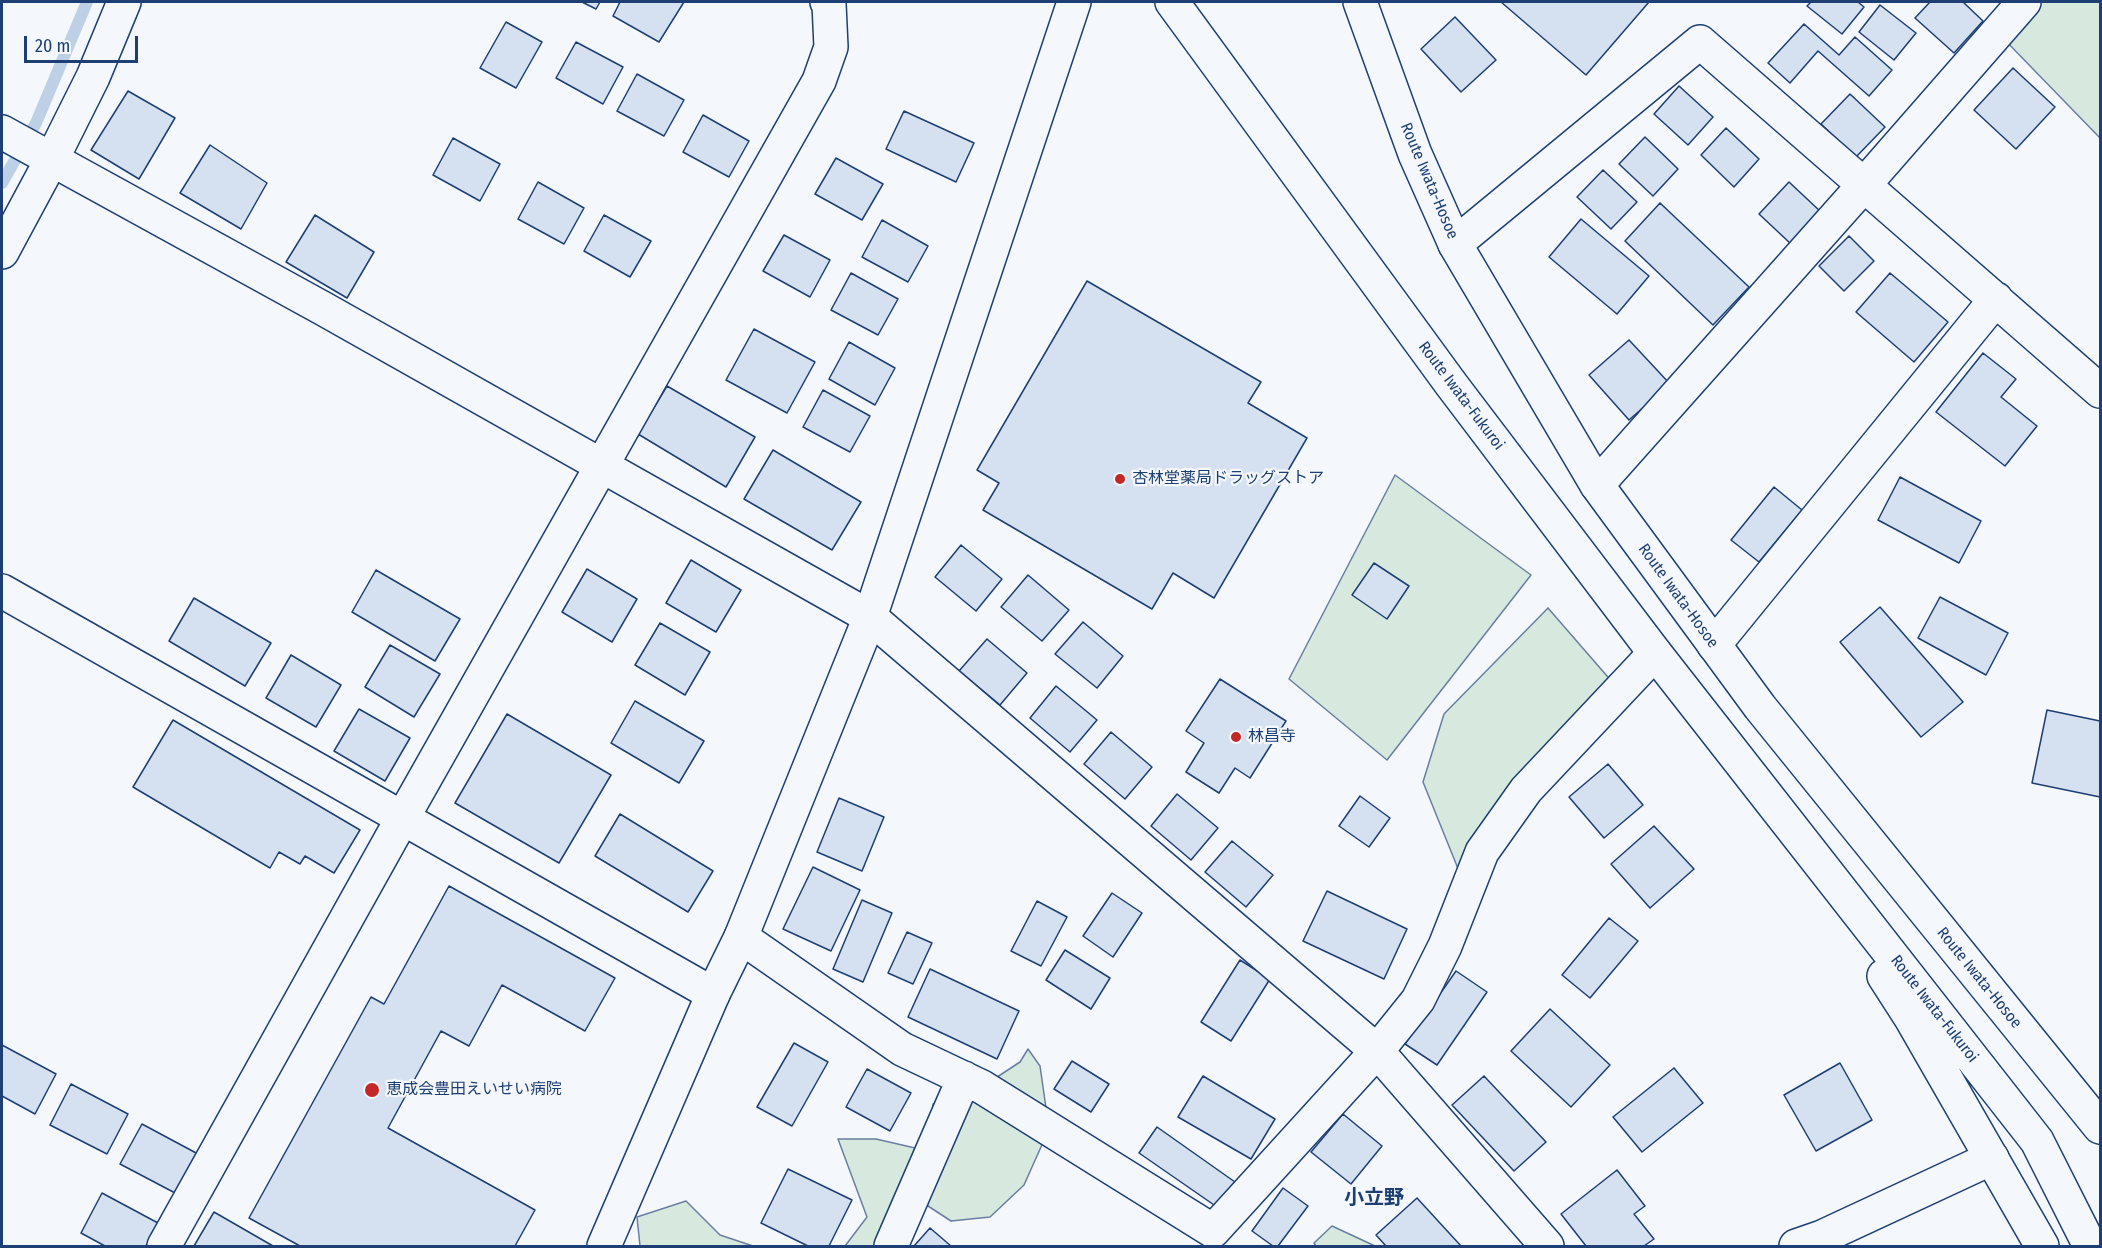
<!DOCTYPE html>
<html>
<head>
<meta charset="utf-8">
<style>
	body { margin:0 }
	#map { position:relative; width:2102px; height:1248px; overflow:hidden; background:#f4f7fb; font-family:"Fira Sans Condensed",sans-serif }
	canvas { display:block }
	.frame { position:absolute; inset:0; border:3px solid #1d3f73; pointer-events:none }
	.scale { position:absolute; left:24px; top:36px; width:114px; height:27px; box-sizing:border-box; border:3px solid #1d3f73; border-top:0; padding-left:8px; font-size:18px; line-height:21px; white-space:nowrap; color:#1d3f73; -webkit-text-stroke:4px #f4f7fb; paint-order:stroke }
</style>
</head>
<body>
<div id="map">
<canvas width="2102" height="1248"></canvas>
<div class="frame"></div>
<div class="scale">20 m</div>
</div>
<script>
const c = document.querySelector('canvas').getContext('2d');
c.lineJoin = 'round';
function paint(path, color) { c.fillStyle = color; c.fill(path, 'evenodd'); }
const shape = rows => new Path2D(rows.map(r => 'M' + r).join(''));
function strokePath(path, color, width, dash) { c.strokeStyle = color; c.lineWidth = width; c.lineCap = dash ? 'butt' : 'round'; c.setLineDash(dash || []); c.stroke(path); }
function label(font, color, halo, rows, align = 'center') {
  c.font = font + ' "Fira Sans Condensed","Noto Sans JP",sans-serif'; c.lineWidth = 4.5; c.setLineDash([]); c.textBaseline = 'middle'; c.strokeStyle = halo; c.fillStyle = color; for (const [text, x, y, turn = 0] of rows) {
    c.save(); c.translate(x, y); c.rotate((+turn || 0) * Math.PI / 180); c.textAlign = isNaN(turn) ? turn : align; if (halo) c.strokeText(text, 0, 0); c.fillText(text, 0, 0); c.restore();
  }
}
const green = shape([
	[2027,2,2100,2,2100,138,2000,35,2027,2],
	[1395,475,1531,575,1387,760,1289,679,1395,475],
	[1548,608,1620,691,1459,871,1423,782,1444,714,1548,608],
	[1028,1049,1040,1066,1049,1129,1024,1185,990,1217,951,1221,928,1206,922,1175,933,1148,933,1104,982,1087,1020,1062,1028,1049],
	[838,1139,876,1139,915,1148,879,1246,845,1246,867,1217,838,1139],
	[686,1201,720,1235,753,1246,640,1246,637,1217,686,1201],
	[1332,1226,1375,1246,1316,1246,1314,1243,1332,1226]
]);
paint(green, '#d7e8df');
strokePath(green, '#687fa3', 1.5);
strokePath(shape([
	[2,183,36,123,87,2]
]), '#bed0e5', 12);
const building = shape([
	[582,2,600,2,596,9,582,2],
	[620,2,684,2,659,42,613,16,620,2],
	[1501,2,1649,2,1586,75,1501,2],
	[1811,2,1858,2,1864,7,1842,34,1807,6,1811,2],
	[1930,2,1963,2,1983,21,1954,53,1915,18,1930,2],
	[1880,5,1916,33,1894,60,1859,32,1880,5],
	[1455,17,1496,60,1461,92,1421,49,1455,17],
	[506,22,542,42,516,88,480,68,506,22],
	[1804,24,1839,55,1855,37,1892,70,1869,96,1818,51,1790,83,1768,63,1804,24],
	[576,42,623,67,603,104,556,78,576,42],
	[2013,68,2055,107,2016,149,1974,110,2013,68],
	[637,74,684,100,664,136,617,111,637,74],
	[1679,86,1713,117,1688,145,1654,114,1679,86],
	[128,91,175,118,139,179,91,150,128,91],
	[1850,94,1885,127,1856,157,1821,124,1850,94],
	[904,111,974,143,956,182,886,149,904,111],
	[703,115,749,141,729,177,683,152,703,115],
	[1726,128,1759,159,1734,187,1701,155,1726,128],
	[1645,137,1678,169,1653,196,1619,164,1645,137],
	[453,138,500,164,480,201,433,175,453,138],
	[210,145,267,183,241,229,180,193,210,145],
	[836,158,883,184,862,220,815,194,836,158],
	[1603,170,1637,202,1611,229,1577,197,1603,170],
	[538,182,584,208,564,244,518,219,538,182],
	[1789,182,1821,212,1791,244,1759,214,1789,182],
	[1660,203,1749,287,1713,325,1625,241,1660,203],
	[315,215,374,252,347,298,286,262,315,215],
	[604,215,651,241,630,277,584,251,604,215],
	[1581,219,1649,276,1617,314,1549,257,1581,219],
	[882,220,928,246,908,282,862,257,882,220],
	[784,235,830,260,810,297,763,271,784,235],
	[1849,236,1874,261,1844,291,1819,266,1849,236],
	[851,273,898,299,878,335,831,310,851,273],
	[1890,273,1948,322,1914,362,1856,312,1890,273],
	[1087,281,1261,382,1248,403,1307,438,1214,598,1173,573,1152,609,983,510,999,483,977,470,1087,281],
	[754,329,815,362,787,413,726,380,754,329],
	[1629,340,1670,384,1629,420,1589,375,1629,340],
	[849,342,895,368,875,405,829,379,849,342],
	[1983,353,2016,379,2001,397,2037,426,2005,466,1936,412,1983,353],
	[667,386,755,437,726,487,638,434,667,386],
	[823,390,870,416,850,452,803,427,823,390],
	[773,450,861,502,832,550,744,499,773,450],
	[1900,477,1981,521,1959,563,1878,520,1900,477],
	[1774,487,1802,510,1759,562,1731,540,1774,487],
	[961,545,1002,579,976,611,935,577,961,545],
	[691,560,741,590,716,632,666,603,691,560],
	[1374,563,1409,586,1387,619,1352,595,1374,563],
	[587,569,637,599,612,642,562,612,587,569],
	[376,570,460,619,435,661,352,612,376,570],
	[1028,575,1069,610,1042,641,1001,607,1028,575],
	[1940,597,2008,633,1986,675,1918,638,1940,597],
	[194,598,271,643,245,686,169,641,194,598],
	[1880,607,1963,702,1921,737,1840,642,1880,607],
	[1083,622,1123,656,1097,688,1055,654,1083,622],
	[660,623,710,652,685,695,635,665,660,623],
	[987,639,1027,673,1000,705,959,671,987,639],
	[390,645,440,674,414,717,365,687,390,645],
	[291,655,341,685,316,727,266,698,291,655],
	[1220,679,1286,721,1250,778,1235,768,1219,793,1186,772,1204,743,1186,731,1220,679],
	[1056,686,1097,720,1070,752,1030,718,1056,686],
	[635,701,704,741,679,783,611,743,635,701],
	[359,709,410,738,385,781,334,751,359,709],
	[2047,710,2100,721,2100,797,2032,783,2047,710],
	[507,714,611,775,559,863,455,803,507,714],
	[173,720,360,830,334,873,305,856,300,864,279,852,270,868,133,787,173,720],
	[1111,732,1152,767,1125,799,1084,764,1111,732],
	[1608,764,1643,805,1604,838,1569,797,1608,764],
	[1177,794,1218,828,1191,860,1151,826,1177,794],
	[1360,796,1390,818,1369,847,1339,826,1360,796],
	[839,798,884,817,862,871,817,852,839,798],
	[620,814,713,871,688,912,595,856,620,814],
	[1654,826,1694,869,1650,908,1611,864,1654,826],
	[1232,841,1273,875,1246,907,1205,872,1232,841],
	[813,867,860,890,831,951,783,929,813,867],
	[449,886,615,978,585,1031,502,985,469,1046,441,1031,388,1128,535,1210,515,1246,300,1246,249,1218,371,997,384,1004,449,886],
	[1327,891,1407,929,1384,979,1303,941,1327,891],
	[1112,893,1142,913,1113,957,1083,936,1112,893],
	[862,900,892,913,863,982,833,969,862,900],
	[1037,901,1067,917,1041,966,1011,951,1037,901],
	[1609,918,1638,941,1590,998,1562,975,1609,918],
	[907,932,932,943,913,984,888,973,907,932],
	[1065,950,1110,978,1091,1009,1046,980,1065,950],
	[1240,960,1270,979,1231,1041,1201,1022,1240,960],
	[930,969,1019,1011,997,1059,908,1017,930,969],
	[1456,971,1487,992,1437,1065,1405,1044,1456,971],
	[1550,1009,1610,1065,1571,1107,1511,1051,1550,1009],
	[794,1043,828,1062,792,1126,757,1107,794,1043],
	[2,1045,56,1074,35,1114,2,1096,2,1045],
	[1072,1061,1109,1084,1091,1112,1054,1089,1072,1061],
	[1840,1063,1872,1120,1816,1151,1784,1095,1840,1063],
	[1674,1068,1703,1103,1642,1152,1613,1117,1674,1068],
	[867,1069,911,1093,890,1131,846,1107,867,1069],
	[1203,1076,1275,1119,1251,1159,1178,1117,1203,1076],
	[1484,1076,1546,1142,1514,1171,1452,1105,1484,1076],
	[71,1084,128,1114,107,1154,50,1125,71,1084],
	[1343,1114,1382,1146,1351,1184,1311,1152,1343,1114],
	[142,1124,198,1154,177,1194,120,1164,142,1124],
	[1157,1127,1235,1182,1217,1207,1139,1153,1157,1127],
	[788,1169,852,1200,829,1246,808,1246,761,1223,788,1169],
	[1617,1170,1645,1206,1634,1214,1654,1239,1644,1246,1586,1246,1561,1214,1617,1170],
	[1283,1188,1308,1206,1278,1246,1273,1246,1252,1231,1283,1188],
	[102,1193,158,1223,146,1246,105,1246,81,1233,102,1193],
	[1417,1198,1461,1246,1386,1246,1376,1235,1417,1198],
	[214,1212,273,1246,194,1246,214,1212],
	[930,1228,951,1246,914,1246,930,1228]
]);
paint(building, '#d5e0f0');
strokePath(building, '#1d3f73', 1.5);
const minor = shape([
	[2,132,324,309,870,617,1377,1051,1547,1246],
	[1455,244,1700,42,2100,391],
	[2,252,52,159,93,77,124,2],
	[1597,485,1864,185,2024,2],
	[2,591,713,994],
	[1714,645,1996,299],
	[741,937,902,1049,982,1087,1213,1231,1377,1051,1418,1000,1445,946,1482,852,1526,790,1655,653],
	[164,1246,402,819,819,81,831,47,829,4,827,2],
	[891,1246,964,1078],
	[1796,1246,1822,1237,1992,1158]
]);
const tertiary = shape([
	[604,1246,713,994,741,937,870,617,1074,2]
]);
const secondary = shape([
	[1172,2,1451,384,1655,653,2037,1141,2090,1246],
	[1360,2,1415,154,1455,244,1597,485,1760,707,2100,1127],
	[1884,976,1911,1018,2042,1246]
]);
strokePath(minor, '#1d3f73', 36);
strokePath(tertiary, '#1d3f73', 36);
strokePath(secondary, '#1d3f73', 36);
strokePath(minor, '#f4f7fb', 33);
strokePath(tertiary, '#f4f7fb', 33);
strokePath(secondary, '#f4f7fb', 33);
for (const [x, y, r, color] of [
	[1120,479,6,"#c62828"],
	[1236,737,6,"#c62828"],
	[372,1090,8,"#c62828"]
]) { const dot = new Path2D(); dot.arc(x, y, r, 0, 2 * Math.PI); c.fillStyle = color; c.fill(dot); strokePath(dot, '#f4f7fb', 2); }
label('16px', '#1d3f73', '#f4f7fb', [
	["Route Iwata-Hosoe",1429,181,67],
	["Route Iwata-Fukuroi",1461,396,53],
	["Route Iwata-Hosoe",1678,596,54],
	["Route Iwata-Hosoe",1979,978,51],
	["Route Iwata-Fukuroi",1934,1009,52]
]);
label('16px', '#1d3f73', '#f4f7fb', [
	["杏林堂薬局ドラッグストア",1132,479],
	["林昌寺",1248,737],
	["恵成会豊田えいせい病院",386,1090]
], 'left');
label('bold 20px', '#1d3f73', '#f4f7fb', [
	["小立野",1374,1198]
]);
</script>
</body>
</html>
